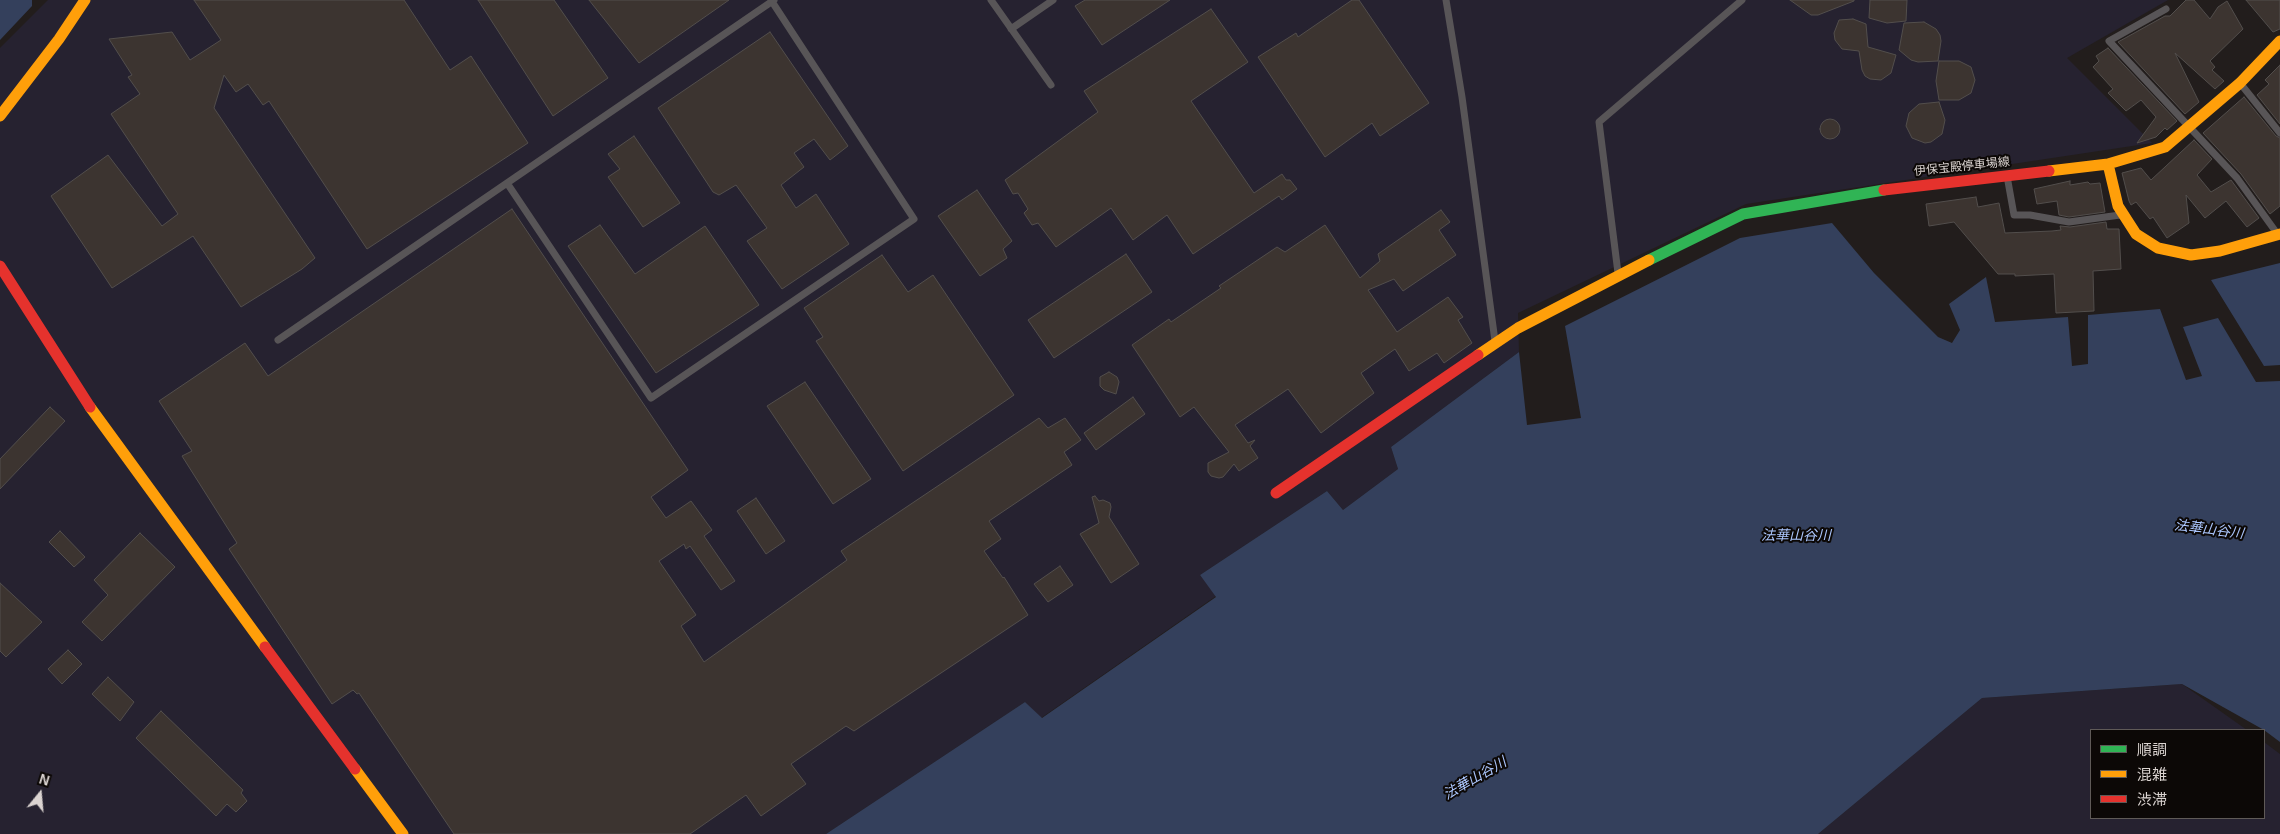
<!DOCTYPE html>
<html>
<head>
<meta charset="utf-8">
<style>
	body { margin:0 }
	#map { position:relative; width:2280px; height:834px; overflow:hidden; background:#221d1c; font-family:Arial,"Noto Sans JP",sans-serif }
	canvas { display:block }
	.legend { position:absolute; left:2090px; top:729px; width:175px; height:90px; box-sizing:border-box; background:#0c0806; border:1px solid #5f5a57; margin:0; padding:6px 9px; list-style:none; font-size:15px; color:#dbd4d1 }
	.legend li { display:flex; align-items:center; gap:10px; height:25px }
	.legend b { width:25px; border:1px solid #5f5a57 }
	.north { position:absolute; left:15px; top:769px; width:50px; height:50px; -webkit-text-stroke:4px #0c0806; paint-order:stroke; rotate:17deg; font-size:14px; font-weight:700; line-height:20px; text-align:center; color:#dbd4d1 }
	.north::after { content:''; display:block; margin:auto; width:18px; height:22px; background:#dbd4d1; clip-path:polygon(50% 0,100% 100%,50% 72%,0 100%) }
</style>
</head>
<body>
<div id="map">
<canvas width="2280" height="834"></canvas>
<ul class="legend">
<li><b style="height:6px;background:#30b455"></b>順調</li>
<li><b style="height:6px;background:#ff9f0a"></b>混雑</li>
<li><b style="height:6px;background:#e5322d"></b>渋滞</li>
</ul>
<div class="north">N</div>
</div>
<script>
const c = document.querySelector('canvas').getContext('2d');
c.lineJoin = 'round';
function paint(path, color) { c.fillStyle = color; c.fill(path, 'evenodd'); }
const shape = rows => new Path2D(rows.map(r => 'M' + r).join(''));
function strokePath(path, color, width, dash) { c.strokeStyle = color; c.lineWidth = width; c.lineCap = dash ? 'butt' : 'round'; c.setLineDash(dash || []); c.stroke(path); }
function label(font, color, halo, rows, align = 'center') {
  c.font = font + ' Arial,"Noto Sans JP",sans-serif'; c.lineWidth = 4; c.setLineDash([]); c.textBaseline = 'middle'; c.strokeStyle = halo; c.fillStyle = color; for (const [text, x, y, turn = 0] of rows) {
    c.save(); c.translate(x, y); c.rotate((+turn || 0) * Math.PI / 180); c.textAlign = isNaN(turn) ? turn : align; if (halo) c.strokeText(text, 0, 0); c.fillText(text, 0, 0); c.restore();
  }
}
paint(shape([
	[48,0,2168,0,2067,58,2152,143,1746,204,1518,313,1519,352,1391,447,1398,469,1343,510,1327,491,1200,575,1216,596,1041,718,1025,702,826,834,0,834,0,48],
	[2182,684,2247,730,2091,730,2091,818,2264,818,2264,742,2280,754,2280,834,1818,834,1982,698]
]), '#262230');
paint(shape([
	[0,0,32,0,32,6,0,40],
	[1832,223,1874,273,1938,337,1952,343,1960,330,1949,304,1986,277,1995,322,2068,317,2072,366,2088,364,2088,315,2160,309,2186,380,2202,376,2183,327,2218,318,2256,382,2280,381,2280,742,2264,730,2182,684,1982,698,1818,834,826,834,1025,702,1042,718,1216,597,1200,575,1327,491,1343,510,1398,469,1391,447,1519,352,1527,425,1581,418,1565,326,1740,238],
	[2280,263,2280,365,2264,366,2211,280]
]), '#34405c');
const building = shape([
	[194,0,404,0,450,70,471,56,528,143,367,249,269,101,263,105,248,84,236,92,224,75,214,108,315,258,302,269,241,307,193,236,112,288,51,196,108,155,162,226,178,214,111,114,140,94,128,77,132,75,109,39,172,32,190,60,221,40,194,0],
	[478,0,554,0,608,78,553,116,478,0],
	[589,0,729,0,639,63,589,0],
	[1085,0,1170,0,1102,45,1075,6,1085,0],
	[1352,0,1359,0,1429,103,1380,136,1372,123,1325,157,1258,57,1296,33,1298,37,1352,0],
	[1790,0,1854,0,1854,1,1818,15,1811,15,1790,0],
	[1870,0,1907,0,1906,21,1887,23,1869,18,1870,0],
	[2186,0,2194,0,2210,19,2218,7,2227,1,2243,29,2210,61,2215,67,2212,70,2224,81,2215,89,2175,53,2199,102,2185,114,2118,42,2165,16,2170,16,2186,0],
	[2246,0,2280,0,2280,29,2273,32,2246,0],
	[1211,9,1248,62,1191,101,1254,193,1282,174,1286,180,1290,180,1297,189,1282,200,1279,196,1193,254,1167,215,1133,240,1111,208,1056,247,1038,223,1032,225,1024,213,1028,209,1018,193,1013,194,1005,180,1098,112,1084,91,1211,9],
	[1853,19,1866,24,1868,47,1896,55,1891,73,1881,80,1870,79,1865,76,1862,70,1859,51,1842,49,1835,40,1834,33,1839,20,1853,19],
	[1924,22,1936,29,1940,35,1941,41,1938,61,1918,62,1911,60,1899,50,1904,23,1924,22],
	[770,32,848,146,830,160,814,139,794,153,804,167,781,185,796,208,816,194,849,244,782,289,747,241,767,228,736,185,719,195,713,192,658,108,770,32],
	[2108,48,2177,121,2167,130,2165,128,2156,137,2137,143,2156,117,2141,100,2126,111,2108,93,2113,89,2093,67,2099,61,2096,56,2108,48],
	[1939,61,1959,61,1971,67,1975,80,1971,93,1959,100,1939,100,1936,81,1939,61],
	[2280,65,2280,124,2257,95,2269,84,2265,80,2280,65],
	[2244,97,2276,136,2280,138,2280,206,2270,214,2241,174,2203,133,2244,97],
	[1939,102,1945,120,1942,134,1931,142,1925,143,1912,138,1906,126,1909,113,1919,104,1939,102],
	'1820 129a10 10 0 1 1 20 0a10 10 0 1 1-20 0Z',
	[634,136,680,203,643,227,608,177,620,169,608,154,634,136],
	[2194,140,2212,159,2197,175,2211,192,2231,180,2259,218,2247,227,2226,201,2205,218,2186,195,2189,223,2167,238,2153,217,2150,219,2136,202,2131,205,2129,201,2122,173,2141,168,2151,180,2194,140],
	[2070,181,2070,185,2088,182,2090,184,2100,183,2105,212,2069,217,2059,215,2057,201,2037,204,2034,189,2070,181],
	[977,190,1012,241,1003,249,1007,258,980,276,938,216,977,190],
	[1976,197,1978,207,1999,203,2005,233,2052,231,2061,230,2060,226,2070,227,2106,222,2107,229,2119,229,2121,269,2093,271,2094,311,2056,313,2054,274,2015,276,2015,274,1998,274,1954,222,1929,226,1926,204,1976,197],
	[512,209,688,470,651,497,666,518,691,501,712,530,704,536,735,581,721,590,690,546,686,549,684,544,659,561,696,615,681,626,704,662,847,560,841,551,1039,418,1048,428,1065,418,1081,440,1064,452,1072,465,989,521,1001,539,984,551,1003,578,1004,577,1028,615,854,731,846,726,791,764,806,784,761,816,746,795,690,834,454,834,359,693,357,694,353,690,332,704,229,549,237,543,182,456,192,451,159,401,245,343,268,376,512,209],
	[1441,210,1450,222,1439,230,1456,255,1403,291,1394,279,1368,290,1397,332,1448,297,1463,317,1458,320,1472,343,1444,363,1437,353,1409,371,1395,349,1361,373,1374,393,1321,433,1288,389,1235,425,1248,443,1255,440,1250,446,1258,458,1239,471,1234,464,1223,477,1219,478,1211,476,1208,472,1208,463,1229,452,1194,407,1180,417,1132,345,1169,319,1171,322,1221,288,1219,286,1277,247,1285,252,1325,225,1360,278,1380,261,1378,254,1441,210],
	[600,225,635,274,705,226,759,305,656,373,568,246,600,225],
	[1126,254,1152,292,1054,358,1028,320,1126,254],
	[882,255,908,292,933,275,1014,395,903,471,816,341,823,337,804,308,882,255],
	[1109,372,1117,377,1119,382,1116,394,1104,390,1100,386,1100,377,1109,372],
	[805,382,871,479,833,504,767,406,805,382],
	[1133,397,1145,414,1096,450,1084,433,1133,397],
	[50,407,65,421,0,489,0,459,50,407],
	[1095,496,1099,501,1103,500,1110,503,1111,507,1109,517,1139,564,1111,583,1080,534,1099,523,1092,497,1095,496],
	[756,498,785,541,766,554,737,511,756,498],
	[60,531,85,557,74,567,49,542,60,531],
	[140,533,175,567,102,641,82,622,108,595,94,580,140,533],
	[1060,566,1073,585,1048,602,1034,584,1060,566],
	[0,583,42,622,6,657,0,651,0,583],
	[68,650,82,664,62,684,48,669,68,650],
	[108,677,134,702,120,721,92,694,108,677],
	[161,711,243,790,241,793,247,801,236,812,227,804,216,816,136,738,161,711]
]);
paint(building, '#3c3430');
strokePath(building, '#524e4c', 1);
strokePath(shape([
	[991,0,1051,85],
	[1446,0,1462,97,1495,341],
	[2166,9,2109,41,2237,178,2276,232],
	[1011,29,1053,0],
	[2240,83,2280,133],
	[2007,176,2014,215,2030,215,2069,222,2120,215],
	[507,183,651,398,914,219,771,0],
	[1618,273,1599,122,1742,0],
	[278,340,774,0]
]), '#585557', 7);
strokePath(shape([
	[1649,260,1743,214,1884,190]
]), '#30b455', 11);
strokePath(shape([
	[0,116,59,39,85,0],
	[2108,164,2118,206,2136,234,2158,248,2191,255,2220,251,2280,234],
	[2049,171,2108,164,2165,147,2240,83,2280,41],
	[1478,355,1518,328,1649,260],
	[90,407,265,647],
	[355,769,403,834]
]), '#ff9f0a', 11);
strokePath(shape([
	[1884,190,2049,171],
	[0,266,90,407],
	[1276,493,1478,355],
	[265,647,355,769]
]), '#e5322d', 11);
label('12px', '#dbd4d1', '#0c0806', [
	["伊保宝殿停車場線",1962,167,-6]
]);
label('italic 14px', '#abc6fd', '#0c0806', [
	["法華山谷川",2209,530,7],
	["法華山谷川",1796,536],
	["法華山谷川",1475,779,-30]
]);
</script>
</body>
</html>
